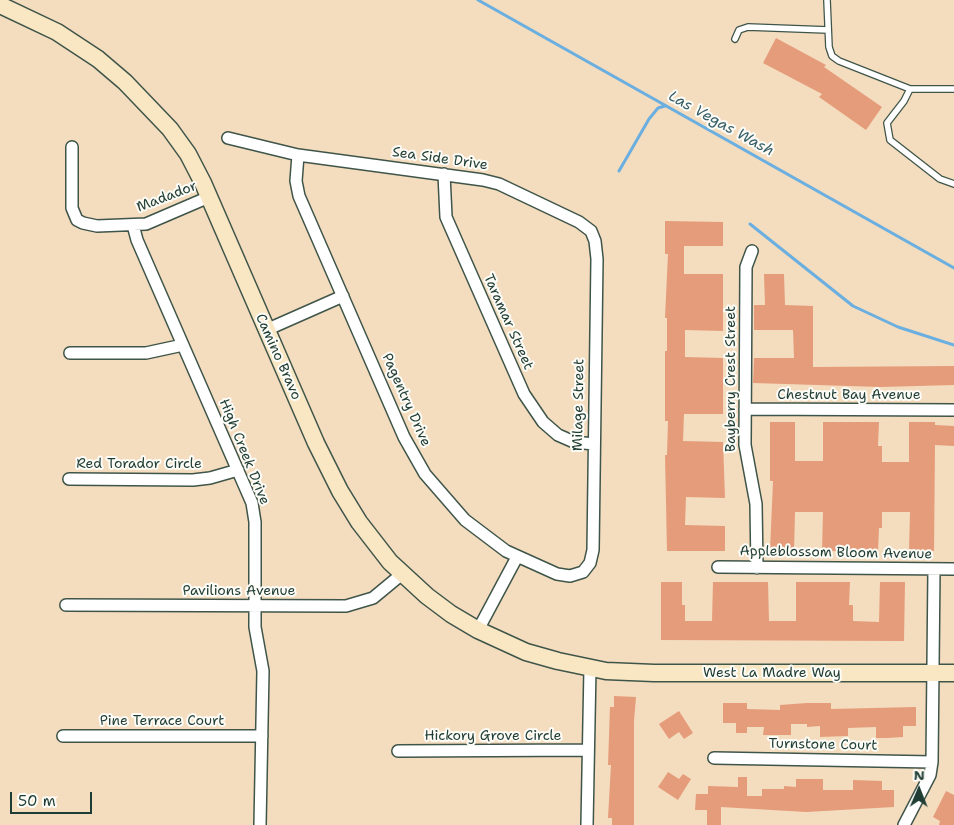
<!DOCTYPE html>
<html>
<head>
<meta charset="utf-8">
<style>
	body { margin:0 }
	#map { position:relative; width:954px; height:825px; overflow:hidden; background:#f4dcbf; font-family:"Shantell Sans",sans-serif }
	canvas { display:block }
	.north { position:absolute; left:894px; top:765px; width:50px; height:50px; -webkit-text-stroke:4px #fdfcf7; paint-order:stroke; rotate:1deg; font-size:14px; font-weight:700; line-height:20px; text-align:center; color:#1f3d34 }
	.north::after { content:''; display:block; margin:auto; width:18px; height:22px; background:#1f3d34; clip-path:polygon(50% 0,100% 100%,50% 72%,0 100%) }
	.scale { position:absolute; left:10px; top:792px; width:82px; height:22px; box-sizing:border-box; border:2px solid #1f3d34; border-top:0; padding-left:6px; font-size:15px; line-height:18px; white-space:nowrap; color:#1f3d34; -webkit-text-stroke:4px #fdfcf7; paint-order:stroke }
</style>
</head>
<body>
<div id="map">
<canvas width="954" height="825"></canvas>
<div class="north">N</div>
<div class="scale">50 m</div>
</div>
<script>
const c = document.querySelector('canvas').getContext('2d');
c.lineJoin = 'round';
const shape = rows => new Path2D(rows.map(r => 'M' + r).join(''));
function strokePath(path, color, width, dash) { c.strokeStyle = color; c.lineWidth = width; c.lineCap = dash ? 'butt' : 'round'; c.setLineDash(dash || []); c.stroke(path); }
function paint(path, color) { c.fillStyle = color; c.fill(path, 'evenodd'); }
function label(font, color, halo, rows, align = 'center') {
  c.font = font + ' "Shantell Sans",sans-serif'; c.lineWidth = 4; c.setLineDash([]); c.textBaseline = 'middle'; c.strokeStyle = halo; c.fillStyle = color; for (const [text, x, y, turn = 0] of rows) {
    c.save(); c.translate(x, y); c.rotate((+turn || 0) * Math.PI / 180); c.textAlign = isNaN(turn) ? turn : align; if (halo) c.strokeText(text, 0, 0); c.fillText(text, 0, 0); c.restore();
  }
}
strokePath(shape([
	[478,0,954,268],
	[619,171,649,119,658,108,665,106],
	[750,224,853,306,898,327,954,345]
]), '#6aafe0', 3);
paint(shape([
	[776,38,826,65,824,67,882,107,866,130,819,97,822,94,763,63],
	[665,221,723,222,723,246,684,246,684,274,723,274,723,331,685,330,685,357,723,358,723,414,684,414,683,441,723,442,725,498,686,497,685,525,725,526,725,551,667,551,665,455,667,455,668,421,665,421,665,351,667,351,667,318,665,318,668,254,665,254],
	[764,274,784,274,785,305,813,306,813,367,954,366,954,385,881,387,753,383,754,358,794,358,793,330,754,330,754,305,765,305],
	[770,422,795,422,795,461,823,461,823,422,879,422,878,446,882,446,882,462,909,462,909,422,935,422,935,425,954,426,954,446,935,445,934,551,909,551,910,512,882,512,882,528,879,528,878,552,822,551,823,512,795,512,794,551,770,551,773,481,770,481],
	[661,582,682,582,682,605,685,605,685,621,712,621,713,582,768,582,769,621,796,621,796,582,850,582,849,605,853,605,853,621,879,622,880,582,905,582,904,641,661,640],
	[614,696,636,697,634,721,634,825,612,825,612,818,608,818,611,765,608,765,610,707,614,707],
	[723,703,747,703,747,709,780,710,780,705,807,703,831,703,831,709,916,707,916,726,903,726,903,737,888,738,876,738,876,727,848,728,848,736,820,737,820,726,807,727,807,724,791,724,791,735,763,735,764,727,747,727,747,733,736,733,736,723,723,723],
	[679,711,693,733,684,739,679,732,669,739,659,724],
	[668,772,679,779,683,774,691,779,678,800,658,787],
	[738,777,747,777,747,796,762,796,762,789,784,789,784,786,796,787,796,779,823,779,823,790,853,790,853,780,882,781,882,790,894,790,894,807,806,812,721,807,721,825,707,825,707,810,695,810,696,794,708,794,708,786,738,787],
	[946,791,954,795,954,825,939,825,940,821,933,817]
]), '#e59c7a');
const lane = shape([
	[827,0,829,47,832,56,839,61,910,89,954,89],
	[735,39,739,30,748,27,828,30],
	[910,89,904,101,887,123,890,140,940,179,954,184]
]);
const street = shape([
	[228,138,298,155,483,180,499,184,579,222,591,231,595,241,597,259,593,550,590,563,583,572,570,576,557,574,506,551,465,520,425,474,404,437,299,196,296,181,298,155],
	[72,147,72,208,77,220,83,223,97,226,146,224,209,197],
	[444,174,446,217,524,394,543,422,558,435,574,442,594,444],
	[133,225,137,240,252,503,255,522,255,627,263,671,260,825],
	[752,251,746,267,745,445,756,504,757,568],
	[266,330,343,296],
	[70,353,146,353,183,345],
	[745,409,954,410],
	[69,479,193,480,210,478,238,470],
	[718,567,954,569],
	[66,605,346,606,373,598,402,574],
	[478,630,517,557],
	[63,736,262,736],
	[398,751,588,750],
	[714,758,932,762],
	[587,825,590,668],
	[904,825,930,775,932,762,934,569]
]);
const secondary = shape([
	[0,5,57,32,98,59,125,82,170,129,188,154,203,183,316,443,340,491,359,522,390,562,427,596,451,614,478,630,526,652,558,661,606,671,654,673,954,673]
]);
strokePath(lane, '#3f5549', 8);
strokePath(street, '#3f5549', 14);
strokePath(secondary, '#3f5549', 19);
strokePath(lane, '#fff', 5.5);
strokePath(street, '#fff', 11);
strokePath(secondary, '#f9e7c3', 16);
label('14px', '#1f3d34', '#fdfcf7', [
	["Sea Side Drive",440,159,8],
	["Madador",167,197,-21],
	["Taramar Street",508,322,66],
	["Camino Bravo",278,357,66],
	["Bayberry Crest Street",731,379,-90],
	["Chestnut Bay Avenue",849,395],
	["Pagentry Drive",406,400,66],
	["Milage Street",579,405,-89],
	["High Creek Drive",244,452,68],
	["Red Torador Circle",139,464],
	["Appleblossom Bloom Avenue",836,553,1],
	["Pavilions Avenue",239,591],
	["West La Madre Way",772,673],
	["Pine Terrace Court",162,721],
	["Hickory Grove Circle",493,736],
	["Turnstone Court",823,745,1]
]);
label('italic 15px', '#365f68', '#fdfcf7', [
	["Las Vegas Wash",721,124,29]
]);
</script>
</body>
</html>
